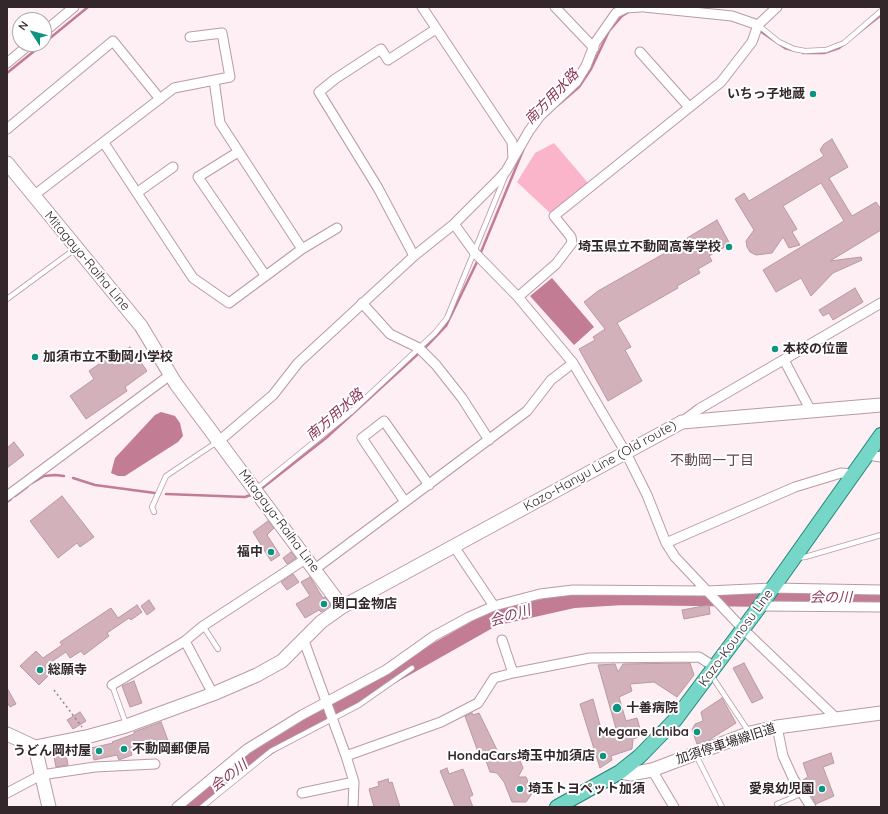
<!DOCTYPE html>
<html>
<head>
<meta charset="utf-8">
<style>
	body { margin:0 }
	#map { position:relative; width:888px; height:814px; overflow:hidden; background:#fdeff3; font-family:Quicksand,sans-serif }
	canvas { display:block }
	.frame { position:absolute; inset:0; border:8px solid #34272b; pointer-events:none }
	.north { position:absolute; left:12px; top:12px; width:40px; height:40px; box-sizing:border-box; background:#fff; border:1px solid #aea9aa; border-radius:50%; rotate:306deg; font-size:11px; font-weight:700; line-height:16px; text-align:center; color:#34272b }
	.north::after { content:''; display:block; margin:auto; width:14px; height:18px; background:#0d9480; clip-path:polygon(50% 0,100% 100%,50% 72%,0 100%) }
</style>
</head>
<body>
<div id="map">
<canvas width="888" height="814"></canvas>
<div class="frame"></div>
<div class="north">N</div>
</div>
<script>
const c = document.querySelector('canvas').getContext('2d');
c.lineJoin = 'round';
function paint(path, color) { c.fillStyle = color; c.fill(path, 'evenodd'); }
const shape = rows => new Path2D(rows.map(r => 'M' + r).join(''));
function strokePath(path, color, width, dash) { c.strokeStyle = color; c.lineWidth = width; c.lineCap = dash ? 'butt' : 'round'; c.setLineDash(dash || []); c.stroke(path); }
function label(font, color, halo, rows, align = 'center') {
  c.font = font + ' Quicksand,"Noto Sans JP",sans-serif'; c.lineWidth = 4; c.setLineDash([]); c.textBaseline = 'middle'; c.strokeStyle = halo; c.fillStyle = color; for (const [text, x, y, turn = 0] of rows) {
    c.save(); c.translate(x, y); c.rotate((+turn || 0) * Math.PI / 180); c.textAlign = isNaN(turn) ? turn : align; if (halo) c.strokeText(text, 0, 0); c.fillText(text, 0, 0); c.restore();
  }
}
paint(shape([
	[554,143,588,183,550,213,517,182,535,153]
]), '#fbb5cb');
paint(shape([
	[552,278,594,327,574,345,530,296],
	[161,412,175,416,180,423,183,436,178,442,125,476,118,476,111,473,115,458,155,415]
]), '#c27c93');
strokePath(shape([
	[760,31,785,48,792,50],
	[44,43,88,7],
	[803,53,824,53,839,48,881,15],
	[7,73,43,44],
	[558,105,579,87,591,69,609,31,622,16,630,11],
	[481,252,524,148],
	[424,349,446,326,477,262],
	[73,478,95,485,155,493],
	[32,483,44,476,55,475,64,476],
	[261,489,326,438,419,353],
	[166,494,245,497,253,494],
	[15,496,27,487],
	[7,502,11,499]
]), '#c27c93', 2.5);
strokePath(shape([
	[190,807,222,780,280,739,494,618,574,600,623,597,770,599,881,598]
]), '#c27c93', 16);
const building = shape([
	[832,139,848,167,829,178,852,216,876,202,881,209,881,230,830,261,861,257,862,260,833,273,811,296,801,278,776,292,763,270,844,221,821,183,783,206,797,229,792,232,800,245,789,248,783,237,772,253,756,255,750,252,747,247,746,241,754,230,735,199,744,193,749,201,824,156,820,150,824,144,832,139],
	[717,220,730,244,709,256,712,261,698,269,700,273,677,286,678,288,617,323,631,347,625,350,642,381,608,401,579,349,595,340,593,337,605,329,584,302,598,291,688,240,687,238,717,220],
	[855,288,863,302,833,320,829,313,823,316,819,310,855,288],
	[130,347,147,371,125,387,127,391,86,419,70,396,94,379,89,371,106,359,108,362,130,347],
	[14,442,24,455,7,468,7,448,14,442],
	[62,496,94,537,80,547,77,543,58,558,30,521,62,496],
	[268,521,274,528,267,535,280,555,271,561,253,532,268,521],
	[291,552,296,558,287,564,283,558,291,552],
	[293,574,299,582,287,590,281,582,293,574],
	[310,577,323,598,325,597,331,605,321,612,319,610,305,618,296,604,310,596,301,582,310,577],
	[149,600,155,609,147,615,141,606,149,600],
	[137,605,142,612,131,620,129,618,107,633,109,636,84,655,81,651,70,658,66,652,48,664,54,670,39,685,20,666,36,651,43,658,62,645,60,642,111,608,118,618,137,605],
	[709,605,710,614,684,619,682,610,709,605],
	[690,663,694,675,677,697,654,682,630,684,632,691,619,697,626,721,637,718,642,736,633,739,632,749,611,756,612,760,600,768,580,704,593,699,603,736,617,732,598,665,615,664,618,672,623,664,690,663],
	[744,663,763,698,752,703,733,668,744,663],
	[134,681,142,703,130,707,122,686,134,681],
	[7,688,16,704,10,707,7,702,7,688],
	[722,698,736,723,709,740,697,744,692,730,695,724,703,721,701,712,722,698],
	[80,712,86,721,73,729,67,720,80,712],
	[472,713,473,715,479,713,500,756,519,758,523,768,518,777,526,777,533,792,526,802,512,802,504,782,497,773,490,772,485,758,481,760,465,716,472,713],
	[161,722,169,743,156,747,155,742,138,747,139,750,131,752,132,755,119,760,117,755,94,760,91,748,113,743,112,742,134,734,134,732,161,722],
	[65,749,68,765,56,767,53,752,65,749],
	[831,753,834,763,823,767,834,796,816,804,803,780,808,777,803,763,831,753],
	[447,768,449,774,463,769,473,795,469,797,473,807,455,807,440,771,447,768],
	[388,779,389,783,392,782,400,807,374,807,369,789,379,786,378,782,388,779]
]);
paint(building, '#d3b1bb');
strokePath(building, '#b998a2', 1);
const lane = shape([
	[758,25,779,42,794,49,805,51,826,50,844,43,881,11],
	[7,299,75,249],
	[256,489,351,412,435,333,447,318,506,174],
	[154,512,152,507,166,476,217,442],
	[797,558,805,557,881,535],
	[203,626,218,649],
	[711,675,749,732],
	[112,685,126,724],
	[696,755,722,807],
	[777,804,803,793],
	[202,807,271,751,359,705,412,668]
]);
const street = shape([
	[422,7,512,142,513,158],
	[555,7,594,48],
	[644,7,732,16,758,25],
	[44,32,74,7],
	[640,52,689,107],
	[7,63,30,44],
	[214,80,220,123,302,249],
	[7,129,113,41,160,99],
	[104,143,193,278,229,303,302,249,337,228],
	[238,152,198,177,265,275],
	[138,192,173,167],
	[33,196,174,88,230,77,222,33,190,37],
	[454,224,475,253,518,297,573,363,626,453,647,495,666,543,675,557,743,629,836,718],
	[414,256,378,188,319,92,335,79,381,49,388,60,436,29],
	[518,297,556,264,572,243,571,237,554,216,721,82,752,42,758,25,777,7],
	[362,303,390,334,419,348,436,365,462,398,489,440],
	[784,360,811,411],
	[683,421,699,409,881,303],
	[219,441,273,395,298,363,414,256,454,224,498,180,506,171,529,131,540,116,576,82,586,66,595,43,616,13,626,8,641,7],
	[867,455,881,457],
	[7,496,170,375],
	[405,502,362,438,384,421,429,485],
	[666,543,795,487,841,473,853,474],
	[453,545,494,606],
	[315,569,527,411,551,380,573,363],
	[760,606,881,607],
	[185,641,213,694],
	[304,641,346,756,354,782,353,807],
	[513,673,590,658,699,657,715,667],
	[112,685,185,641,203,626,307,558],
	[777,727,783,756,793,778,811,807],
	[346,756,441,722,478,703,494,678,513,673,502,640],
	[652,770,674,807],
	[7,793,41,775,95,767,155,764],
	[302,793,354,782],
	[177,807,247,749,302,715,386,670,434,636,469,617,494,606,540,594,573,590,707,591,772,588,881,590]
]);
const secondary = shape([
	[7,163,141,326,176,384,342,607],
	[7,734,35,747],
	[35,747,90,736,126,726,213,694,257,675,282,661,321,622,342,607,682,422,881,405],
	[35,747,49,807],
	[620,772,630,774,652,770,750,733,777,727,881,713]
]);
const primary = shape([
	[557,807,620,772,640,756,675,720,760,606,881,435]
]);
strokePath(lane, '#bb9aa4', 6);
strokePath(street, '#bb9aa4', 11);
strokePath(secondary, '#bb9aa4', 15);
strokePath(primary, '#238778', 16);
strokePath(shape([
	[54,690,82,727]
]), '#928488', 1.5, [2, 3]);
strokePath(lane, '#fff', 4.5);
strokePath(street, '#fff', 9);
strokePath(secondary, '#fff', 13);
strokePath(primary, '#76d6c7', 14);
for (const [x, y, r, color] of [
	[813,94,4,"#0d9480"],
	[729,247,4,"#0d9480"],
	[775,349,4,"#0d9480"],
	[35,357,4,"#0d9480"],
	[271,552,4,"#0d9480"],
	[324,604,4,"#0d9480"],
	[40,670,4,"#0d9480"],
	[617,708,5,"#0d9480"],
	[697,732,4,"#0d9480"],
	[124,749,4,"#0d9480"],
	[99,751,4,"#0d9480"],
	[603,756,4,"#0d9480"],
	[520,789,4,"#0d9480"],
	[822,789,4,"#0d9480"]
]) { const dot = new Path2D(); dot.arc(x, y, r, 0, 2 * Math.PI); c.fillStyle = color; c.fill(dot); strokePath(dot, '#fff', 1.5); }
label('bold 13px', '#34272b', '#fff', [
	["いちっ子地蔵",805,94],
	["埼玉県立不動岡高等学校",721,247],
	["本校の位置",783,349,"left"],
	["加須市立不動岡小学校",43,357,"left"],
	["福中",263,552],
	["関口金物店",332,604,"left"],
	["総願寺",48,670,"left"],
	["十善病院",626,708,"left"],
	["Megane Ichiba",689,732],
	["不動岡郵便局",132,749,"left"],
	["うどん岡村屋",91,751],
	["HondaCars埼玉中加須店",595,756],
	["埼玉トヨペット加須",528,789,"left"],
	["愛泉幼児園",814,789]
], 'right');
label('13px', '#34272b', '#fff', [
	["Mitagaya-Raiha Line",87,261,50],
	["Kazo-Hanyu Line (Old route)",600,466,-29],
	["Mitagaya-Raiha Line",279,521,53],
	["Kazo-Kounosu Line",736,638,-54],
	["加須停車場線旧道",726,744,-18]
]);
label('italic 14px', '#8a3557', '#fff', [
	["南方用水路",552,97,-46],
	["南方用水路",335,415,-41],
	["会の川",831,598],
	["会の川",510,616,-17],
	["会の川",229,776,-37]
]);
label('14px', '#62464f', '#fff', [
	["不動岡一丁目",712,461]
]);
</script>
</body>
</html>
